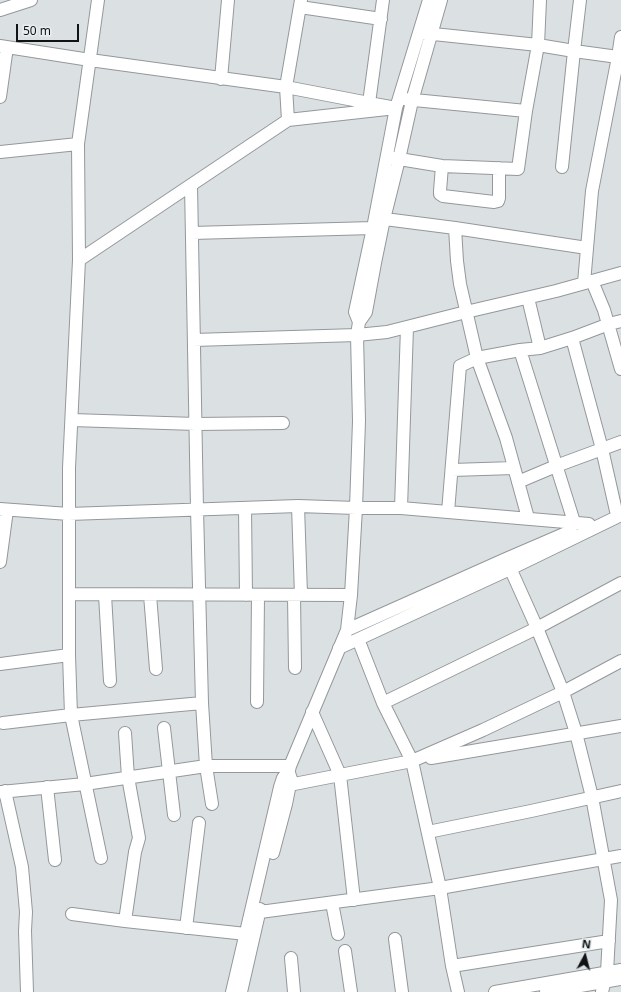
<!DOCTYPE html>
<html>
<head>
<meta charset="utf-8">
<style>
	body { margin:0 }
	#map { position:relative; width:621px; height:992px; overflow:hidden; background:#dbe0e3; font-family:"Noto Sans",sans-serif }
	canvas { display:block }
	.north { position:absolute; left:565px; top:936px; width:40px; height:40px; -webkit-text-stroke:3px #e8edf0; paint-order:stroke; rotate:7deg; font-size:11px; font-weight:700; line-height:16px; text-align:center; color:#101213 }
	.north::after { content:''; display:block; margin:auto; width:14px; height:18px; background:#101213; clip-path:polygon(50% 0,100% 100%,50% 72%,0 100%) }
	.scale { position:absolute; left:16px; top:24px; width:63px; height:18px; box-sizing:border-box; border:2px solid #101213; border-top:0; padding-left:5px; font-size:12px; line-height:14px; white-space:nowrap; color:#101213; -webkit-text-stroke:3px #e8edf0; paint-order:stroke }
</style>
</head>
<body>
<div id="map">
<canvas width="621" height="992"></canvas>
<div class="north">N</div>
<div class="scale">50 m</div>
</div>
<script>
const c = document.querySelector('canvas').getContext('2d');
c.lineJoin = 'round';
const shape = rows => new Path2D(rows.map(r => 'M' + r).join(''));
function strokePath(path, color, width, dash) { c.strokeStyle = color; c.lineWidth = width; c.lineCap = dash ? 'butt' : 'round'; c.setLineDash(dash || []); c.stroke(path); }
const minor = shape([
	[300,7,381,19],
	[0,10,31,0],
	[424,33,538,45,540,0],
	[0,46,90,60,286,87,301,0],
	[221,79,228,0],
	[286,87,369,103,396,108,288,120,286,87],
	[0,97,7,47],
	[404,99,526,111],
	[369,103,383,0],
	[78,144,79,260],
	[0,152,78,144,98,0],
	[387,157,442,166,518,169,526,111,538,45,574,51,580,0],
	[442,166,440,191,440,194,443,196,494,202,498,201,499,198,499,168],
	[562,167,574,51,618,57,621,37],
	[191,185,197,509,202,703,206,766,290,766],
	[377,218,455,228,587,248],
	[455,228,457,261,460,284,477,358,520,350,574,522],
	[192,233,373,228],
	[592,281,604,310,621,369],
	[584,283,592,191,618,57],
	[528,298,540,348],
	[359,322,366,312,375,263,384,219,399,159,412,101,441,0],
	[572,338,609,324,621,321],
	[194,340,357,335,387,332,466,312,556,291,621,273],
	[520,350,540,348,572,338,602,449,616,511],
	[72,420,196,424,283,423],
	[452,470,514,468],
	[518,482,556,466,621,442],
	[298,506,301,595],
	[245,508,246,595],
	[401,508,407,327],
	[0,509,69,514,298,506,356,508,401,508,589,524],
	[448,512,460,366,477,358,506,438,528,518],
	[0,562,7,510],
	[69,594,351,595],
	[105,595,110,681],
	[150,595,156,669],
	[294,595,295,668],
	[347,630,506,559,571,531],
	[339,648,510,569,621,515],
	[0,664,69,655],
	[257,702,258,595],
	[383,703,537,628,621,583],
	[312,712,340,775,412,761,383,703,358,639],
	[3,723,71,715,202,703],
	[164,728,174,815],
	[125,733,128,777,139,838,135,852,125,921],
	[431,758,621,726],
	[284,786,340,775,354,900],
	[47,787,55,860],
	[5,791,22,867,26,912,25,931,27,992],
	[0,792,85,784,206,766,212,804],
	[428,832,531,811,621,791],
	[273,853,286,804,291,779,289,773],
	[101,858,71,715,69,655,69,468,79,260,288,120],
	[332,903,338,934],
	[260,912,440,888,621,856],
	[72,914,125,921,246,934],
	[186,928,199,823],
	[395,939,402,992],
	[345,951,351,992],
	[291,958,294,992],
	[452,966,609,941],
	[232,992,280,787,283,778,289,770,290,766,347,630,351,595,356,508,359,421,357,335,359,322,355,312,373,228,396,108,429,0],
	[241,992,260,909],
	[458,992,452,966,440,888,412,761,483,730,563,692,537,628,506,559],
	[495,992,621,970],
	[546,992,621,979],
	[602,992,607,972,611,900,592,797,576,733,563,692,621,661]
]);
strokePath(minor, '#94989b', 14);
strokePath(minor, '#fff', 12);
</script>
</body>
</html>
